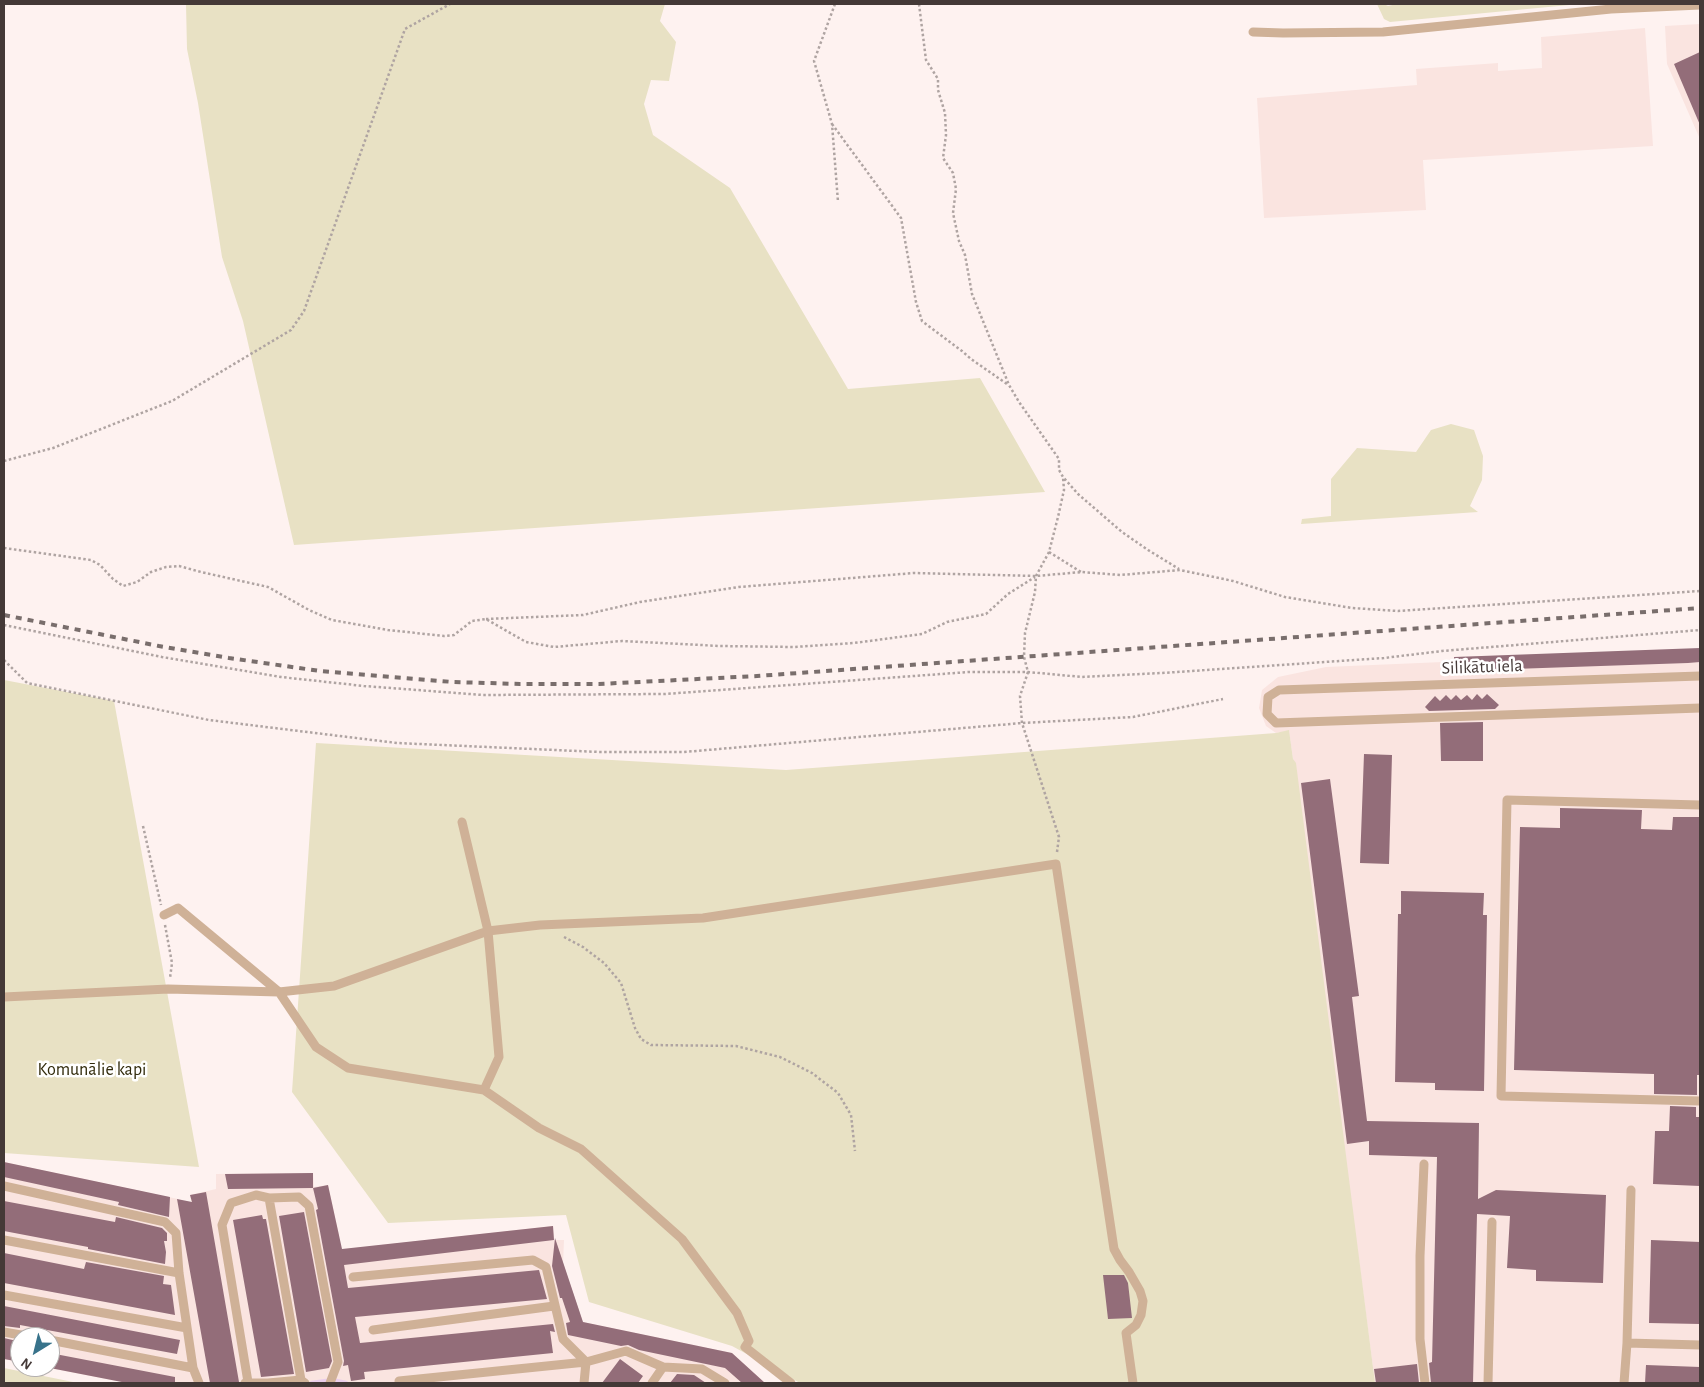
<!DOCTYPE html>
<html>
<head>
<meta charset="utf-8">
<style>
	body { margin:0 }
	#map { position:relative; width:1704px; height:1387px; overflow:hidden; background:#fef2f0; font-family:"Alegreya Sans",sans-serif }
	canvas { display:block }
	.frame { position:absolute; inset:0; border:5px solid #443937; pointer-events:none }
	.north { position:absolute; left:10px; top:1327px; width:50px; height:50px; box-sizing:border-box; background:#fff; border:1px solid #b4b0af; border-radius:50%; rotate:216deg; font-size:14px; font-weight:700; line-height:20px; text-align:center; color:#443937 }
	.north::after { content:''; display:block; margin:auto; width:18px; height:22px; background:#38738b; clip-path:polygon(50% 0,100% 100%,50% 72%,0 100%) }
</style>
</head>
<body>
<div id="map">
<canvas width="1704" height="1387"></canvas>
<div class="frame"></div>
<div class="north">N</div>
</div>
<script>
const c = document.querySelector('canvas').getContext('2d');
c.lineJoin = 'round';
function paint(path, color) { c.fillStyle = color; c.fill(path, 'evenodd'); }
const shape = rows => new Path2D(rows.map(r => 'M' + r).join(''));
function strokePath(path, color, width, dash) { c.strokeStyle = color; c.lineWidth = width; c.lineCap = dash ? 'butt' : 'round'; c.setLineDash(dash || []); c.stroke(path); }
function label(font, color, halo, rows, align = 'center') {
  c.font = font + ' "Alegreya Sans",sans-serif'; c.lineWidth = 5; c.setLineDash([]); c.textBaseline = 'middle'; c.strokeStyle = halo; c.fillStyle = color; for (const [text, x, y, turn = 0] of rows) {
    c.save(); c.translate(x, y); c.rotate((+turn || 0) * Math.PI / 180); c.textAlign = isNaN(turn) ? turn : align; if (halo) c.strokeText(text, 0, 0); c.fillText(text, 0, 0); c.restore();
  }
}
paint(shape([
	[1700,24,1700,139,1667,64,1665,26],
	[1645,28,1653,146,1423,160,1426,210,1264,218,1257,98,1417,85,1416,69,1498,63,1498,71,1542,68,1541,37],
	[1700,651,1700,1383,1375,1383,1293,759,1289,731,1276,733,1266,726,1259,708,1262,690,1278,677,1326,667],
	[4,1162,178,1199,183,1213,193,1211,190,1195,216,1189,216,1174,313,1173,314,1187,328,1185,339,1235,336,1250,553,1226,554,1240,564,1240,563,1264,583,1322,732,1353,765,1383,127,1383,44,1367,50,1367,50,1337,20,1337,20,1362,4,1359]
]), '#fae4e0');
paint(shape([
	[186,4,665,4,660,21,676,42,669,81,651,80,644,104,653,135,730,188,848,389,980,378,1045,492,294,545,243,321,222,257,198,103,187,49],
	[1377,4,1384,4,1388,6,1397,4,1580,4,1390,22,1384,19],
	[1451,424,1474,430,1483,456,1482,480,1470,506,1478,512,1301,524,1302,519,1331,516,1331,479,1357,448,1416,452,1431,430],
	[4,680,114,701,199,1167,4,1153],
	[1289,730,1293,759,1296,763,1375,1383,800,1383,732,1346,589,1302,566,1215,388,1223,292,1092,316,743,786,770,1276,733],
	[4,1368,78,1383,4,1383]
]), '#e8e1c4');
strokePath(shape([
	[336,1381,346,1383],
	[312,1383,326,1381]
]), '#eaceeb', 4.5);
paint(shape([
	[1700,52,1700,125,1674,64],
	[1700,648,1700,662,1688,663,1455,671,1454,657],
	[1477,694,1482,699,1487,694,1499,705,1495,709,1429,711,1425,707,1435,696,1440,701,1446,695,1451,700,1456,695,1461,700,1467,695,1472,700],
	[1483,722,1483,761,1441,761,1440,723],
	[1364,754,1392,755,1389,864,1360,863],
	[1330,779,1359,996,1352,997,1367,1121,1479,1123,1478,1199,1496,1190,1606,1195,1603,1283,1536,1281,1536,1270,1507,1268,1510,1216,1477,1214,1473,1383,1431,1383,1429,1363,1432,1362,1437,1157,1369,1155,1369,1141,1347,1144,1301,783],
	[1560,808,1642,810,1641,829,1672,830,1673,817,1700,817,1700,1075,1697,1075,1697,1095,1654,1094,1654,1074,1514,1070,1520,827,1560,828],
	[1401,891,1484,893,1483,915,1487,915,1484,1091,1435,1090,1435,1083,1395,1082,1398,914,1401,914],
	[1670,1106,1696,1107,1696,1117,1700,1117,1700,1186,1653,1184,1655,1131,1669,1131],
	[4,1162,170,1197,169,1217,118,1205,119,1202,4,1177],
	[313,1173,313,1188,228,1189,225,1174],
	[328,1185,342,1249,553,1226,554,1240,344,1265,348,1288,539,1270,547,1299,355,1317,360,1343,553,1324,555,1332,550,1331,553,1353,364,1372,365,1379,351,1381,348,1365,343,1366,344,1361,316,1210,318,1209,313,1188],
	[206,1192,239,1382,229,1383,210,1383,177,1199,192,1202,190,1195],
	[4,1201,115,1222,116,1217,162,1228,167,1233,167,1241,164,1241,166,1252,165,1264,88,1249,88,1247,4,1231],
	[304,1212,332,1361,329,1368,306,1372,279,1216],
	[262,1215,263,1219,266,1219,294,1374,261,1377,233,1220],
	[555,1238,583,1322,732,1353,765,1383,742,1383,725,1368,639,1350,628,1345,621,1346,568,1335,566,1323,570,1322,562,1298,560,1298,552,1266],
	[1651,1240,1700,1242,1700,1324,1649,1323],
	[4,1253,84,1269,86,1262,164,1276,163,1284,171,1285,175,1315,4,1283],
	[1103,1275,1124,1275,1128,1283,1132,1318,1108,1319],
	[4,1306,180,1340,177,1354,20,1325,20,1328,4,1326],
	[4,1338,17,1341,16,1346,20,1347,20,1362,4,1359],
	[50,1353,175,1377,175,1383,127,1383,50,1368],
	[620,1359,643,1376,638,1383,602,1383],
	[1417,1364,1419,1383,1376,1383,1374,1369],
	[1646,1365,1700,1367,1700,1383,1645,1383],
	[677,1374,694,1375,706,1383,670,1383]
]), '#936d79');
strokePath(shape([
	[835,4,814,61,832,124,838,202],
	[919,4,926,60,938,79,938,90,945,113,946,135,943,158,953,173,956,189,953,213,959,241,965,255,972,294,1009,385,1019,402,1059,459,1059,470,1063,477,1078,494,1122,532,1148,550,1179,569],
	[832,124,901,218,916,302,922,321,962,351,971,359,1007,384],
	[4,461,53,448,172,401,291,330,304,311,405,29,450,4],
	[4,548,91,560,100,565,113,579,123,586,137,582,151,572,166,567,179,566,201,572,268,587,309,610,332,620,388,630,444,636,454,635,472,621,486,619,526,642,554,647,622,641,720,646,794,647,854,643,922,634,947,622,986,614,1008,594,1035,577],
	[1049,552,1081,572],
	[486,619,583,615,640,602,739,587,914,573,1036,576,1082,572,1120,575,1180,570,1233,581,1285,597,1352,608,1398,611,1700,591],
	[4,625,162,657,281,677,364,686,483,695,665,694,969,672,1028,672,1082,677,1162,673,1384,658,1442,651,1700,630],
	[4,660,27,683,209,720,397,743,600,752,684,752,1022,723,1133,717,1223,699],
	[143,826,161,905],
	[1057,852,1059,837,1022,723,1020,696,1028,672,1024,657,1025,633,1035,592,1036,576,1049,552,1058,517,1064,490,1063,477],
	[165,925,172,963,170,978],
	[564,937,583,947,604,963,621,983,635,1028,641,1039,651,1045,736,1046,780,1057,812,1073,838,1093,851,1115,855,1151]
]), '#afa4a2', 2.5, [2.5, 2.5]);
strokePath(shape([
	[1253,32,1283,33,1383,32,1611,9,1700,5],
	[1700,676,1279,690,1268,697,1267,714,1276,723,1700,708],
	[1700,805,1507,800,1501,1096,1700,1101],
	[462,822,488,931,499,1057,484,1090],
	[164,915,178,908,279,992,316,1047,348,1068,484,1090,539,1128,581,1149,682,1239,737,1313,749,1341,745,1347,791,1383],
	[4,997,168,989,279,992,334,986,488,931,540,925,703,918,1056,864,1114,1249,1120,1260,1129,1272,1140,1291,1143,1301,1141,1315,1136,1325,1126,1333,1133,1383],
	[1424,1164,1420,1256,1420,1339,1425,1383],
	[4,1186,165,1222,176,1233,179,1273,193,1368,199,1383],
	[269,1198,301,1380,305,1383],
	[4,1240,179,1273],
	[353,1277,533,1260,546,1267,563,1339,586,1362,584,1383],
	[4,1295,187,1328],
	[373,1330,554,1306],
	[4,1332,32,1337],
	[50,1340,193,1368],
	[1627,1343,1700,1345],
	[399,1381,586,1362,626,1351,663,1367,702,1369,725,1383],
	[248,1382,222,1225,231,1203,256,1195,269,1198,299,1197,309,1206,338,1362,330,1383],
	[245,1383,268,1383],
	[268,1383,301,1380],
	[652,1383,663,1367],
	[1488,1383,1492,1222],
	[1624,1383,1627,1343,1631,1190]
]), '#cfb197', 9);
strokePath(shape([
	[4,615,159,646,229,658,320,671,453,682,520,684,599,684,757,676,1700,608]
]), '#796e6c', 4, [6, 6]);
label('18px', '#443937', '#fff', [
	["Silikātu iela",1482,667,-2]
]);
label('18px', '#312a0b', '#fff', [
	["Komunālie kapi",92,1070]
]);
</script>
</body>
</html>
